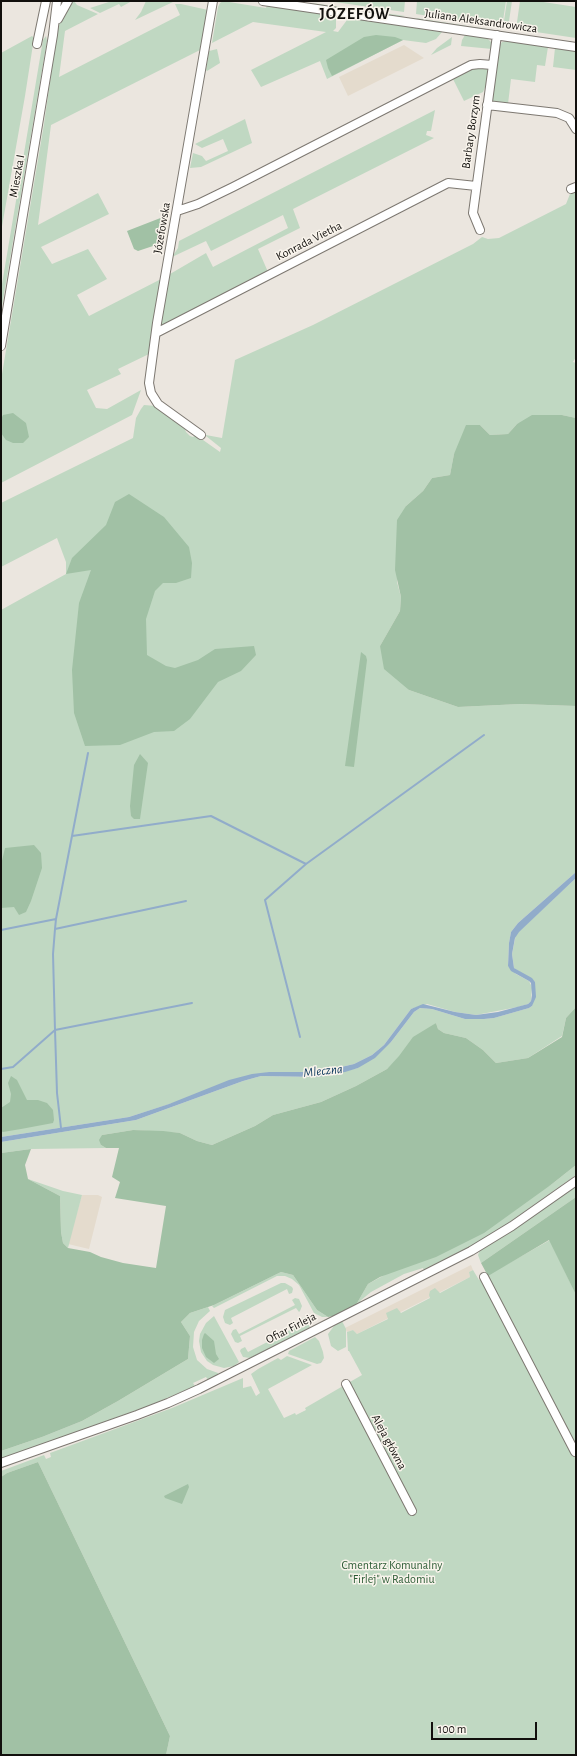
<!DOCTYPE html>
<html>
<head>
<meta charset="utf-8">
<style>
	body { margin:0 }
	#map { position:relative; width:577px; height:1756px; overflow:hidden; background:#ebe6df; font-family:"Alegreya Sans",sans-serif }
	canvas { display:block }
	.frame { position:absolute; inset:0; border:2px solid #12100d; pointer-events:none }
	.scale { position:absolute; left:431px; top:1722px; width:106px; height:18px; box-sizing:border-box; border:2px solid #12100d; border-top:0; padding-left:5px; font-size:12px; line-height:14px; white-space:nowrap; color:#12100d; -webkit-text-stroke:3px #f9f4ec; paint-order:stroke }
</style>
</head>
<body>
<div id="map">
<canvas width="577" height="1756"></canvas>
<div class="frame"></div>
<div class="scale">100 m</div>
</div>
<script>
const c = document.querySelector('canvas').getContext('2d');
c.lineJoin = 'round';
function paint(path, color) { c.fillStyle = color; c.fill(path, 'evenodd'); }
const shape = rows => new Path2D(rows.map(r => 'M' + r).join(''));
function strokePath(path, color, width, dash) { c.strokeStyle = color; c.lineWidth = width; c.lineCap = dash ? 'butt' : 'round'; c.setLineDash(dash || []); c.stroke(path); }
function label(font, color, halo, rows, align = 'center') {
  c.font = font + ' "Alegreya Sans",sans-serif'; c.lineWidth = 3; c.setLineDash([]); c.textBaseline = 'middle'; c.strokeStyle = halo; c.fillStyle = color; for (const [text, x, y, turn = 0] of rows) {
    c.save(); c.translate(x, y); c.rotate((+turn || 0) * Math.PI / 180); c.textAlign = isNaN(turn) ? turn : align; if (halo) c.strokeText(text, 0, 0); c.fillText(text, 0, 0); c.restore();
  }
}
paint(shape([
	[404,45,424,58,348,96,339,77],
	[82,1195,98,1195,102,1197,89,1249,68,1244],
	[471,1265,473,1270,469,1272,470,1277,357,1334,353,1330,347,1332,345,1328]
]), '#e4dbcd');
paint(shape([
	[70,1,74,1,77,5,98,14,65,31,59,77,180,15,175,4,181,4,208,10,206,22,200,50,51,125,38,225,98,193,109,214,41,247,52,264,88,249,107,279,77,295,89,316,165,277,149,354,118,369,121,374,87,390,96,408,107,409,141,390,132,415,1,483,1,380,44,124,57,31,63,13],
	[112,1,132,1,121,7,119,4,100,13,90,8],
	[146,1,175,1,135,20,141,12],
	[223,1,266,8,267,5,333,15,336,19,336,28,333,31,338,32,347,20,357,19,442,32,436,39,426,43,403,40,327,79,320,61,261,87,251,70,326,32,253,22,212,43,218,7,220,3],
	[328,1,405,1,404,12],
	[417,1,506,1,502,27,416,14],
	[507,1,512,1,508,28,503,27],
	[520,1,537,1,576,7,576,38,516,29],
	[312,3,405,16,400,17,314,5],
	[416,18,506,32,504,33,419,20],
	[465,35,487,38,491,42,492,49,461,46,462,40],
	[32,36,34,38,25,96,1,232,1,53],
	[46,36,47,41,1,312,1,290,43,40],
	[452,37,451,45,431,55,437,48],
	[507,41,548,47,545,66,537,65,535,82,511,79,508,104,495,103,492,101,499,46,502,42],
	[555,48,576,51,576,70,553,67],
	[217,49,220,63,207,71,206,70,209,51],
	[473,67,486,68,488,69,487,83,483,92,464,101,452,77],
	[435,110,431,131,427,131,426,135,434,138,293,209,300,228,258,249,268,272,162,326,160,325,170,274,206,253,213,267,288,228,283,215,211,251,206,241,172,257,178,248,179,241],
	[245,119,252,143,201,167,190,168,193,153,202,156,206,161,228,151,223,139,202,148,195,144],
	[576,190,576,357,573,362,576,363,576,418,562,415,517,424,508,434,490,435,480,425,454,454,450,475,432,478,423,491,406,506,397,582,401,597,400,611,380,646,409,690,458,707,520,704,576,706,576,872,518,923,511,932,509,943,508,966,516,974,529,981,532,987,531,1001,528,1004,518,1007,476,1015,455,1012,427,1004,411,1009,384,1045,372,1055,354,1064,320,1072,269,1072,129,1117,1,1137,1,610,66,574,66,562,57,538,1,567,1,503,133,438,136,418,141,409,144,405,156,406,185,429,186,432,190,436,193,437,196,435,220,452,221,448,201,432,206,435,222,438,235,360,313,325,473,244,482,237,488,239,499,238,566,204,570,194],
	[576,878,576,1007,566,1018,562,1036,528,1058,496,1063,483,1050,466,1038,444,1033,438,1029,436,1023,387,1069,356,1086,321,1102,273,1115,255,1126,212,1145,197,1141,180,1133,133,1130,102,1135,101,1145,106,1148,31,1149,1,1153,1,1142,136,1120,243,1081,261,1076,317,1077,358,1068,391,1042,414,1012,420,1008,432,1009,465,1019,484,1019,494,1018,529,1008,532,1006,535,982,514,968,512,954,516,934],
	[576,1165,576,1175,489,1237,424,1270,423,1268,404,1274,371,1292,360,1301,361,1302,356,1305,368,1284,552,1184],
	[28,1179,63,1191,82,1195,68,1248,63,1243,61,1232,60,1196],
	[576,1186,576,1197,481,1263,478,1255,480,1250,525,1222],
	[550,1240,576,1295,576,1755,166,1755,170,1736,38,1462,7,1473,1,1477,1,1471,44,1455,46,1459,51,1457,50,1453,172,1408,243,1378,243,1388,251,1386,256,1396,260,1393,251,1374,258,1369,278,1358,281,1360,287,1356,312,1365,268,1389,284,1418,295,1413,296,1415,306,1410,305,1408,362,1375,349,1351,348,1351,347,1332,353,1330,357,1334,388,1319,386,1313,397,1308,401,1313,430,1298,429,1295,430,1291,435,1288,440,1293,470,1277,469,1272,473,1270,479,1280],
	[281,1272,293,1275,317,1310,328,1317,322,1317,314,1313,299,1285,292,1279,285,1276,277,1276,214,1308,212,1306],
	[281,1283,285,1283,292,1287,293,1289,292,1293,289,1294,287,1289,231,1318,233,1323,230,1325,225,1323,223,1317,225,1310],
	[295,1298,299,1299,302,1306,300,1311,299,1312,296,1308,240,1336,242,1341,238,1343,235,1342,231,1334,233,1330,236,1329,239,1334,295,1305,292,1300],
	[208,1307,210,1311,199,1321,194,1332,193,1347,197,1360,207,1369,218,1373,218,1375,208,1380,206,1377,193,1383,195,1386,151,1405,1,1459,1,1451,42,1437,82,1421,118,1401,188,1359,190,1336,181,1322,190,1313],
	[214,1316,239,1362,234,1366,224,1368,213,1365,207,1361,201,1352,199,1341,200,1334,206,1323],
	[306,1317,311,1322,309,1328,250,1358,243,1357,240,1351,241,1349,245,1347,248,1352,304,1323,302,1318],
	[342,1321,346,1329,346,1347,338,1351,331,1346,328,1334,334,1326],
	[315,1337,319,1341,323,1352,324,1358,321,1363,317,1364,288,1354,289,1351]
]), '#c0d8c2');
paint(shape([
	[376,35,395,37,403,40,332,76,328,68,326,60,364,37],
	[163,217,164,232,161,242,153,246,138,251,134,249,127,231],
	[13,413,26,423,29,437,23,443,13,443,6,440,1,433,1,419,3,415],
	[532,415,562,415,576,418,576,706,520,704,458,707,409,690,384,669,380,646,400,611,401,597,395,570,397,520,406,506,423,491,432,478,450,475,454,454,466,425,480,425,490,435,508,434,517,424],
	[129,494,164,517,189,547,192,563,191,578,176,583,163,583,155,591,146,619,147,655,166,666,175,668,198,660,215,649,254,646,256,655,241,671,218,682,190,719,174,731,154,732,120,745,85,746,74,713,72,670,79,603,91,570,66,574,72,558,106,525,115,502],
	[361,652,366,656,367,660,354,767,345,766],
	[140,754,148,763,140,819,134,819,131,816,130,806,134,765],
	[34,845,41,853,42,868,31,901,26,912,19,915,14,907,1,908,1,865,5,848],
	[576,1007,576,1165,552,1184,484,1233,436,1257,380,1277,368,1284,356,1305,338,1315,328,1317,317,1310,293,1275,281,1272,214,1305,190,1313,181,1322,190,1336,188,1359,118,1401,82,1421,42,1437,1,1451,1,1153,31,1149,25,1165,28,1179,60,1196,61,1232,63,1243,68,1248,90,1252,101,1257,123,1263,156,1268,166,1206,115,1198,120,1182,112,1177,119,1148,106,1148,101,1145,99,1140,102,1135,133,1130,163,1131,180,1133,197,1141,212,1145,255,1126,273,1115,321,1102,356,1086,387,1069,399,1056,413,1037,436,1023,438,1029,444,1033,466,1038,483,1050,496,1063,528,1058,562,1037,566,1018],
	[11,1076,17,1080,27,1100,38,1100,47,1103,53,1110,54,1120,53,1123,21,1129,3,1132,1,1131,1,1108,10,1102,11,1094,8,1083],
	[576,1197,576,1295,549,1240,488,1276,481,1263],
	[205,1333,214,1341,216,1354,219,1359,214,1363,206,1357,202,1348,202,1340,204,1334],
	[38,1462,170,1736,166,1755,1,1755,1,1477,7,1473],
	[188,1484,189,1487,182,1504,165,1498,164,1496]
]), '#a1c1a5');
paint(shape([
	[576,872,576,878,519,932,515,938,512,954,514,968,532,978,535,982,536,997,532,1006,529,1008,494,1018,484,1019,465,1019,432,1009,420,1008,414,1012,391,1042,375,1058,358,1068,345,1072,317,1077,261,1076,243,1081,136,1120,1,1142,1,1137,129,1117,169,1104,229,1080,252,1074,269,1072,320,1072,354,1064,372,1055,384,1045,411,1009,423,1004,455,1012,476,1015,498,1012,528,1004,531,1001,532,995,531,983,529,981,511,971,508,966,509,943,511,932,518,923]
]), '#91acca');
strokePath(shape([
	[72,836,211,816,306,864],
	[56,919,55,929,186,901],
	[55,929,53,954,55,1030,192,1003],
	[1,930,56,919,88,753],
	[55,1030,57,1093,61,1128],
	[300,1037,265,900,306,864,484,735],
	[1,1069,13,1067,55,1030]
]), '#91acca', 2);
const minor = shape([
	[263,1,576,47],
	[58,19,68,1],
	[37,44,46,1],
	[487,105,557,113,569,118,576,129],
	[571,189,576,187],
	[177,211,198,204,233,187,471,65,480,64,492,65],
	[480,230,473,213,497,35],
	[156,333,448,183,476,186],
	[1,346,53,35,57,1],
	[201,435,158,404,151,393,149,383,157,323,213,1],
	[484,1277,575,1452],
	[346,1384,412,1511],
	[1,1463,137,1415,168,1403,199,1389,471,1251,512,1226,576,1181]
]);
strokePath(minor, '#7d7871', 10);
strokePath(minor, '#fff', 8);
label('12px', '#12100d', '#f9f4ec', [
	["Juliana Aleksandrowicza",481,21,8],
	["Barbary Borzym",471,132,-82],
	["Mieszka I",17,176,-80],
	["Józefowska",162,228,-80],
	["Konrada Vietha",309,241,-27],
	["Ofiar Firleja",291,1328,-27],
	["Aleja główna",389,1442,62]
]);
label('12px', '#2c5c35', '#f9f4ec', [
	["Cmentarz Komunalny",392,1565],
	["\"Firlej\" w Radomiu",392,1579]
]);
label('italic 13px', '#08355b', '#f9f4ec', [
	["Mleczna",323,1071,-6]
]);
c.letterSpacing = '1px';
label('bold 16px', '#12100d', '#f9f4ec', [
	["JÓZEFÓW",355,14]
]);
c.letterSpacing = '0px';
</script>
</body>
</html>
